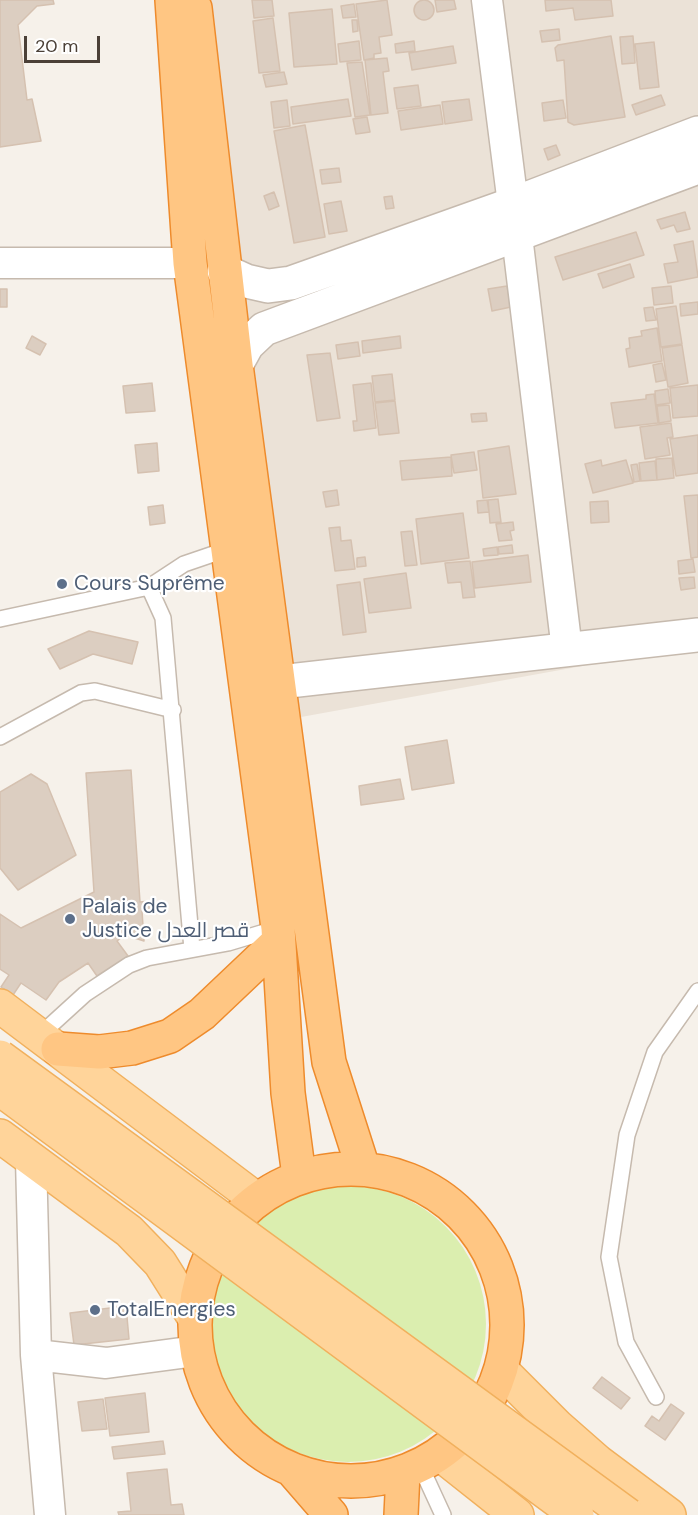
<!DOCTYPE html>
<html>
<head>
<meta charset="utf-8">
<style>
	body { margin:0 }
	#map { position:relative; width:698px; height:1515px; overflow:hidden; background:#f6f1ea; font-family:"DM Sans",sans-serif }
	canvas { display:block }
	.scale { position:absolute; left:24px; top:36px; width:76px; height:27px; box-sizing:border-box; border:3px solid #4b4037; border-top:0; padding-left:8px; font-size:18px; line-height:21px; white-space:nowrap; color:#4b4037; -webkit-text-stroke:4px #fff; paint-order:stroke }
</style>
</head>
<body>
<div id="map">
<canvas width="698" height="1515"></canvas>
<div class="scale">20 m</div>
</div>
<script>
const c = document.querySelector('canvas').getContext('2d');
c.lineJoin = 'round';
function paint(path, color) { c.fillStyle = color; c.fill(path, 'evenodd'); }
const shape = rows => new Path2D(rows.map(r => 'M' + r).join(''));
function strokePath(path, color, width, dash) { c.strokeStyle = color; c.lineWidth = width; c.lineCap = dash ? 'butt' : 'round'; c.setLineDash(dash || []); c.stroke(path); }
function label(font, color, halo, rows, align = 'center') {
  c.font = font + ' "DM Sans",Cairo,sans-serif'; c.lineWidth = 4.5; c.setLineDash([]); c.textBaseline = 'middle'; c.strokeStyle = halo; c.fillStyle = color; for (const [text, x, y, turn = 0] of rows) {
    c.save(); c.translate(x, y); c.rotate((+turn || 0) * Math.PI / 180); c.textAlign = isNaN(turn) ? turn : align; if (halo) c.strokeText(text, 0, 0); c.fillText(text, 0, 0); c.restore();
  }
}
paint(shape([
	[171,0,698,0,698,645,257,725]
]), '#ebe2d7');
paint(shape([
	'210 1324a138 138 0 1 1 276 0a138 138 0 1 1-276 0Z'
]), '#dbeeaf');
const building = shape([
	'414 10a10 10 0 1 1 20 0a10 10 0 1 1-20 0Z',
	[0,0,53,0,54,4,37,6,18,25,27,100,32,99,41,141,0,147,0,0],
	[252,0,272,0,274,16,254,18,252,0],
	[387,0,392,35,379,37,381,53,374,54,374,58,364,60,356,4,387,0],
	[435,0,454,0,456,9,437,12,435,0],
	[545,0,611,0,613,16,575,20,573,8,546,11,545,0],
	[354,4,356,17,343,18,341,6,354,4],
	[332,9,337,64,294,67,289,13,332,9],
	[273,18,280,71,259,73,253,21,273,18],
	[352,20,357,20,358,31,353,32,352,20],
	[559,29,560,40,542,42,540,31,559,29],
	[611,36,625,117,574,125,568,122,564,60,557,61,555,48,558,45,611,36],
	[633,36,635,63,622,64,620,37,633,36],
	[359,41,361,60,340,62,338,44,359,41],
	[414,41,415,51,396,53,395,44,414,41],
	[654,42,659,87,640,89,635,44,654,42],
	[453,46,456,63,412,70,409,53,453,46],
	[387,58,389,71,383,72,388,113,371,115,365,60,387,58],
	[362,62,370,115,355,117,347,63,362,62],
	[284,72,287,84,266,87,263,75,284,72],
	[418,85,421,106,397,109,394,88,418,85],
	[661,95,665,105,636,115,632,105,661,95],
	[348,99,351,116,293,124,291,107,348,99],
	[469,99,472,120,445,124,442,102,469,99],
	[287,100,290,126,274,128,271,102,287,100],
	[563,100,566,118,544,121,542,103,563,100],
	[440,105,443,124,401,130,398,111,440,105],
	[367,117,370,132,356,134,353,119,367,117],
	[305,125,325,237,294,243,274,131,305,125],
	[556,145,560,155,548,160,544,149,556,145],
	[339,168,341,182,322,184,320,170,339,168],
	[274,192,279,206,269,210,264,196,274,192],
	[392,196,394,208,386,209,384,197,392,196],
	[341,201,347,231,329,234,324,204,341,201],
	[685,212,690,229,677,232,674,225,661,229,657,220,685,212],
	[636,232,644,255,563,280,555,257,636,232],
	[693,241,698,277,668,283,664,264,678,262,674,245,693,241],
	[630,264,634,277,603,288,598,274,630,264],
	[507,286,511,307,492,311,488,289,507,286],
	[671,286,673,303,654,305,652,288,671,286],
	[0,289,7,289,7,307,0,307,0,289],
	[698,302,698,314,681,316,680,304,698,302],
	[676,306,682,344,661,347,656,309,676,306],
	[653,307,656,320,646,321,644,308,653,307],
	[657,328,662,361,629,367,626,349,630,348,629,338,642,336,641,331,657,328],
	[32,336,46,344,40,355,26,348,32,336],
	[400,336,401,348,363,353,362,341,400,336],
	[358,342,360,356,338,359,336,345,358,342],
	[682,345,688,383,668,387,662,348,682,345],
	[330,353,340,418,317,421,307,355,330,353],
	[662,363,666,380,656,382,653,365,662,363],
	[392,374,395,400,375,402,372,376,392,374],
	[152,383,155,411,126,413,123,386,152,383],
	[371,383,376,428,354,431,353,421,357,421,353,385,371,383],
	[698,385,698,416,673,418,670,388,698,385],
	[668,389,670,403,656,405,655,391,668,389],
	[654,394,658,423,615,428,611,403,646,399,646,395,654,394],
	[395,401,399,433,379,435,375,403,395,401],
	[669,405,671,421,659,423,657,406,669,405],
	[486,413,487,421,472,422,471,414,486,413],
	[671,423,673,437,667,438,670,455,645,459,640,427,671,423],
	[698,435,698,473,676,476,670,439,698,435],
	[157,443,159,471,138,473,135,445,157,443],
	[509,446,516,494,483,498,478,451,509,446],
	[474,452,477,470,454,473,451,455,474,452],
	[451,457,452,476,402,480,400,461,451,457],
	[672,458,674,478,657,480,656,459,672,458],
	[601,460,602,466,626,460,633,483,593,493,585,464,601,460],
	[655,461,657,480,641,481,639,463,655,461],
	[637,464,640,481,634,482,631,465,637,464],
	[337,490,339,505,326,507,323,492,337,490],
	[698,495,698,557,691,558,684,496,698,495],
	[498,499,501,522,490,523,488,500,498,499],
	[487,500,489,512,478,513,477,501,487,500],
	[608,501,609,522,591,523,590,502,608,501],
	[163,505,165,523,150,525,148,507,163,505],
	[463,513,469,558,421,564,416,519,463,513],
	[513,522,514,530,510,531,512,540,499,541,496,524,513,522],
	[340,527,341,541,351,540,355,569,335,571,329,528,340,527],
	[412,531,417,565,405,566,401,532,412,531],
	[512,545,513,553,499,554,498,547,512,545],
	[497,547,498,555,484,556,483,549,497,547],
	[528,555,531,582,475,588,472,562,528,555],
	[365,557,366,566,357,567,357,558,365,557],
	[693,559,695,572,679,574,678,561,693,559],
	[470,561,475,597,463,598,461,582,448,583,445,563,470,561],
	[406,573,411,608,369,613,364,579,406,573],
	[694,577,695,588,681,590,679,578,694,577],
	[360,582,366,632,343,635,337,585,360,582],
	[89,631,138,642,132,664,93,654,60,669,48,649,89,631],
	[447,740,454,783,412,790,405,747,447,740],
	[131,770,140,902,151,901,151,911,142,911,144,941,125,935,117,941,128,956,97,976,88,963,59,982,46,1000,21,983,13,995,1,987,9,975,0,969,0,914,21,928,94,892,86,773,131,770],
	[31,774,47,784,76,855,18,890,0,868,0,792,31,774],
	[400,779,404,799,361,805,359,786,400,779],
	[126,1306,129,1339,74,1345,70,1313,126,1306],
	[602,1377,630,1398,621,1409,593,1388,602,1377],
	[145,1393,149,1432,110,1436,105,1398,145,1393],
	[103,1399,107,1429,82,1431,78,1402,103,1399],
	[671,1404,684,1413,665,1440,645,1426,652,1416,659,1421,671,1404],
	[163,1441,165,1454,114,1459,112,1447,163,1441],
	[167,1469,171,1505,182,1504,184,1515,119,1515,118,1512,131,1511,127,1473,167,1469]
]);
paint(building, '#dccec1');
strokePath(building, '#d5c1b0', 1.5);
const service = shape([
	[149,587,184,564,228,549],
	[0,619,149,587,163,618,192,949],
	[0,737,81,693,95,691,173,710],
	[40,1035,85,994,129,965,147,958,228,943,278,928],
	[656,1397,626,1342,609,1257,627,1135,655,1052,698,991],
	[420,1465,443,1515]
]);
const minor = shape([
	[487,0,513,204],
	[517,236,567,650],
	[0,263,190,263],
	[31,1159,36,1355,50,1515],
	[36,1355,106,1363,196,1351]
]);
const tertiary = shape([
	[224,271,246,281,268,286,291,283,513,204,698,133],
	[236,365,247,345,264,329,698,167],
	[280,682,698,635]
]);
const primary = shape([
	[0,1006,256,1199],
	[0,1136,129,1231,160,1263,194,1317],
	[501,1370,557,1426,598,1462,669,1515],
	[440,1454,517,1515]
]);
const trunk = shape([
	[172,0,190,263,278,928,288,1093,299,1176],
	[195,8,236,365,329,1062,363,1168],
	[58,1049,99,1052,132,1048,170,1036,202,1014,278,942],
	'195 1325a156 156 0 1 1 312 0a156 156 0 1 1-312 0Z',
	[292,1470,331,1515],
	[401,1515,403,1473]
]);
strokePath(service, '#c6baae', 18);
strokePath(minor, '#c6baae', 33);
strokePath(tertiary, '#c6baae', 36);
strokePath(primary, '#f1b05d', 36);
strokePath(trunk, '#ee8b2c', 36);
strokePath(service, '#fff', 15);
strokePath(minor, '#fff', 30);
strokePath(tertiary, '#fff', 33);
strokePath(primary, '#ffd49a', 33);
strokePath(trunk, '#ffc683', 33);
const primaryBridge = shape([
	[0,1057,628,1515],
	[0,1089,577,1515]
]);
strokePath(primaryBridge, '#f1b05d', 36, []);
strokePath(primaryBridge, '#ffd49a', 33);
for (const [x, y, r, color] of [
	[62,584,6,"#5c6f8a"],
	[70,919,6,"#5c6f8a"],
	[95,1310,6,"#5c6f8a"]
]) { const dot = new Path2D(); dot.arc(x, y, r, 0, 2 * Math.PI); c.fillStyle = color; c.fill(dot); strokePath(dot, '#fff', 2); }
label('21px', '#4e5e75', '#fff', [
	["Cours Suprême",74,584],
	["Palais de",82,907],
	["Justice قصر العدل",82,931],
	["TotalEnergies",107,1310]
], 'left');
</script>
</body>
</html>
